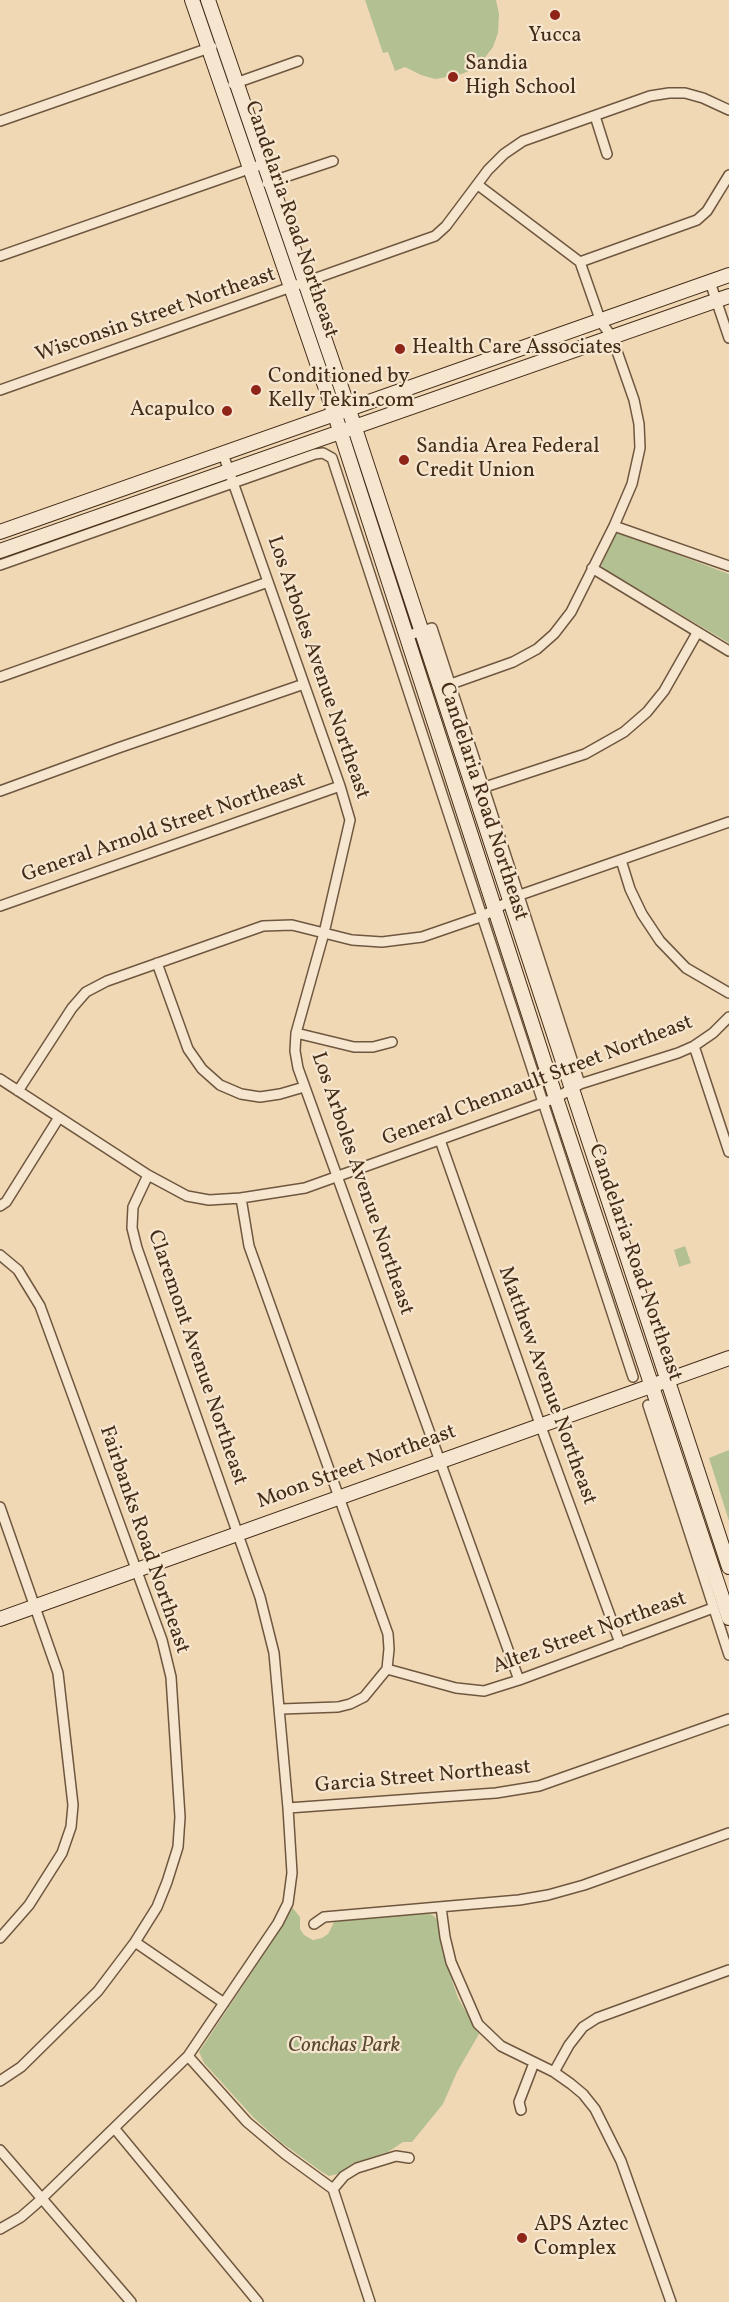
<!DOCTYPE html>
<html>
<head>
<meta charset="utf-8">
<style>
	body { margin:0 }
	canvas { display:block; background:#f1d8b5 }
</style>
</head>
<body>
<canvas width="729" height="2302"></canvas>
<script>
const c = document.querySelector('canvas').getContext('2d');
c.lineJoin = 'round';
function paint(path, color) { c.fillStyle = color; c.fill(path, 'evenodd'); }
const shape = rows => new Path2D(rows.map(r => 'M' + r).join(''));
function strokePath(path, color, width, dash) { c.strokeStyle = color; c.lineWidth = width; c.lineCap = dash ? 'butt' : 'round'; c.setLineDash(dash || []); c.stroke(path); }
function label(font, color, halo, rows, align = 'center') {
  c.font = font + ' Vollkorn,serif'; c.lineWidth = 4.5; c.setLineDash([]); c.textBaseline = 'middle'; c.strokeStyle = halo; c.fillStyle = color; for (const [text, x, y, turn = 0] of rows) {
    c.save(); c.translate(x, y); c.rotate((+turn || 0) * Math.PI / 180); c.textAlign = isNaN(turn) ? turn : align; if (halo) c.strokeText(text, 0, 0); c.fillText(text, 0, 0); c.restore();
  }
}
paint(shape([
	[365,0,496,0,499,14,498,33,493,47,483,60,469,71,459,75,435,79,421,75,405,67,395,71,388,52,383,53],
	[620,533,729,574,729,643,604,569,601,566,615,534],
	[685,1246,691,1263,679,1267,674,1250],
	[729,1450,729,1521,709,1458],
	[292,1907,300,1917,300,1929,304,1935,313,1940,322,1938,328,1934,334,1922,339,1920,428,1913,434,1916,438,1921,443,1954,458,1998,479,2034,457,2072,443,2104,412,2142,403,2142,388,2152,352,2164,338,2174,329,2176,322,2172,282,2143,254,2118,204,2063,199,2052,278,1933]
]), '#b3c092');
const street = shape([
	[233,84,298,61],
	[595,116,607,154],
	[0,121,212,47],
	[267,183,333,161],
	[0,256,263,164],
	[580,262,697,220,707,211,729,175],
	[710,282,729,338],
	[0,390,435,236,446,226,488,170,504,154,523,141,650,96,669,93,685,93,703,98,729,110],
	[223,454,340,786,350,820,324,933,296,1033,295,1051,298,1068,519,1680],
	[614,526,729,566],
	[0,565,315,454,323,453,332,458,633,1377],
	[592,568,729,651],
	[406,636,432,628,580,1084],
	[0,677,268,582],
	[451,684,513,662,537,649,554,634,571,612,614,526,632,484,640,448,639,424,634,400,612,337,601,322,580,262,478,185],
	[485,787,585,754,624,732,647,712,664,691,697,633],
	[0,791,118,748,304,684],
	[621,860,630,889,642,914,660,941,686,968,729,993],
	[0,906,340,786],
	[157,963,188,1049,202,1069,220,1085,241,1094,260,1097,280,1094,304,1087],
	[296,1033,354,1047,373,1047,392,1042],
	[694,1046,729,1152],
	[0,1079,148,1175,187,1196,209,1200,241,1198,305,1188,556,1098,580,1084,678,1053,694,1046,713,1033,729,1017],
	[18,1091,72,1008,86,992,107,981,263,926,292,925,352,940,382,942,422,937,483,916,520,895,729,822],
	[440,1140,540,1424,620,1643],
	[241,1198,249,1246,388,1634,389,1649,387,1669,364,1697,350,1704,338,1707,281,1709],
	[0,1206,6,1202,58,1119],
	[0,1255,18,1270,40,1306,162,1640,171,1677,180,1817,178,1847,167,1882,157,1907,135,1942,98,1991,21,2067,0,2081],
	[648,1405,729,1655],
	[0,1507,58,1673,73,1805,71,1827,62,1853,29,1905,0,1938],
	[387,1669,456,1688,484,1691,519,1680,713,1608],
	[288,1808,496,1793,539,1786,729,1719],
	[441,1907,445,1937,451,1962,478,2024,501,2046,554,2072,571,2084,583,2094,595,2109,621,2161,671,2302],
	[314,1924,324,1917,519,1900,548,1895,584,1885,729,1833],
	[135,1942,224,2003],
	[188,2056,247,2122,285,2154,333,2189,370,2302],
	[554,2072,569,2045,583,2027,597,2018,729,1970],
	[521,2110,519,2102,534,2063],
	[115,2129,258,2302],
	[0,2150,131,2302],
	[333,2189,344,2176,357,2168,396,2156,409,2158],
	[0,2229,21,2217,36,2204,188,2056,278,1923,288,1903,292,1873,288,1808,274,1653,260,1597,137,1248,132,1228,133,1207,148,1175]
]);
const secondary = shape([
	[192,0,335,415,556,1098,729,1618],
	[208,0,349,410,729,1567],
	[0,532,729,275],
	[0,551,729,296],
	[0,1619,729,1358]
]);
strokePath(street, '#6f573f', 12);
strokePath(secondary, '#442c18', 16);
strokePath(street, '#f6e6cf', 9);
strokePath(secondary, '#f6e6cf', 14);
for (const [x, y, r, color] of [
	[555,15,6,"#8f2418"],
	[453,77,6,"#8f2418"],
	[400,349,6,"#8f2418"],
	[256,390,6,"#8f2418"],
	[227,411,6,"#8f2418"],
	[404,460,6,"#8f2418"],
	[522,2238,6,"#8f2418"]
]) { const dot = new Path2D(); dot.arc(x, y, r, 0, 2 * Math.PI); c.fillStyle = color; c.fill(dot); strokePath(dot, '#f6e6cf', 2); }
label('21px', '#442c18', '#f6e6cf', [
	["Yucca",555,37,"center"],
	["Sandia",465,65],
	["High School",465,89],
	["Health Care Associates",412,349],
	["Conditioned by",268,378],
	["Kelly Tekin.com",268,402],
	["Acapulco",215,411,"right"],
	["Sandia Area Federal",416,448],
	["Credit Union",416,472],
	["APS Aztec",534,2226],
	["Complex",534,2250]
], 'left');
label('21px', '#442c18', '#f6e6cf', [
	["Candelaria Road Northeast",290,220,71],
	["Wisconsin Street Northeast",156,316,-19],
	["Los Arboles Avenue Northeast",317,668,71],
	["Candelaria Road Northeast",482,802,72],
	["General Arnold Street Northeast",164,829,-19],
	["General Chennault Street Northeast",538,1082,-21],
	["Los Arboles Avenue Northeast",361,1184,71],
	["Candelaria Road Northeast",634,1263,71],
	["Claremont Avenue Northeast",196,1358,71],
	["Matthew Avenue Northeast",546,1386,70],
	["Moon Street Northeast",357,1468,-20],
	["Fairbanks Road Northeast",143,1540,71],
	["Altez Street Northeast",590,1634,-20],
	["Garcia Street Northeast",423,1778,-5]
]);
label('italic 21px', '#5a4a30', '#f6e6cf', [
	["Conchas Park",344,2047]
]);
</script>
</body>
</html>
